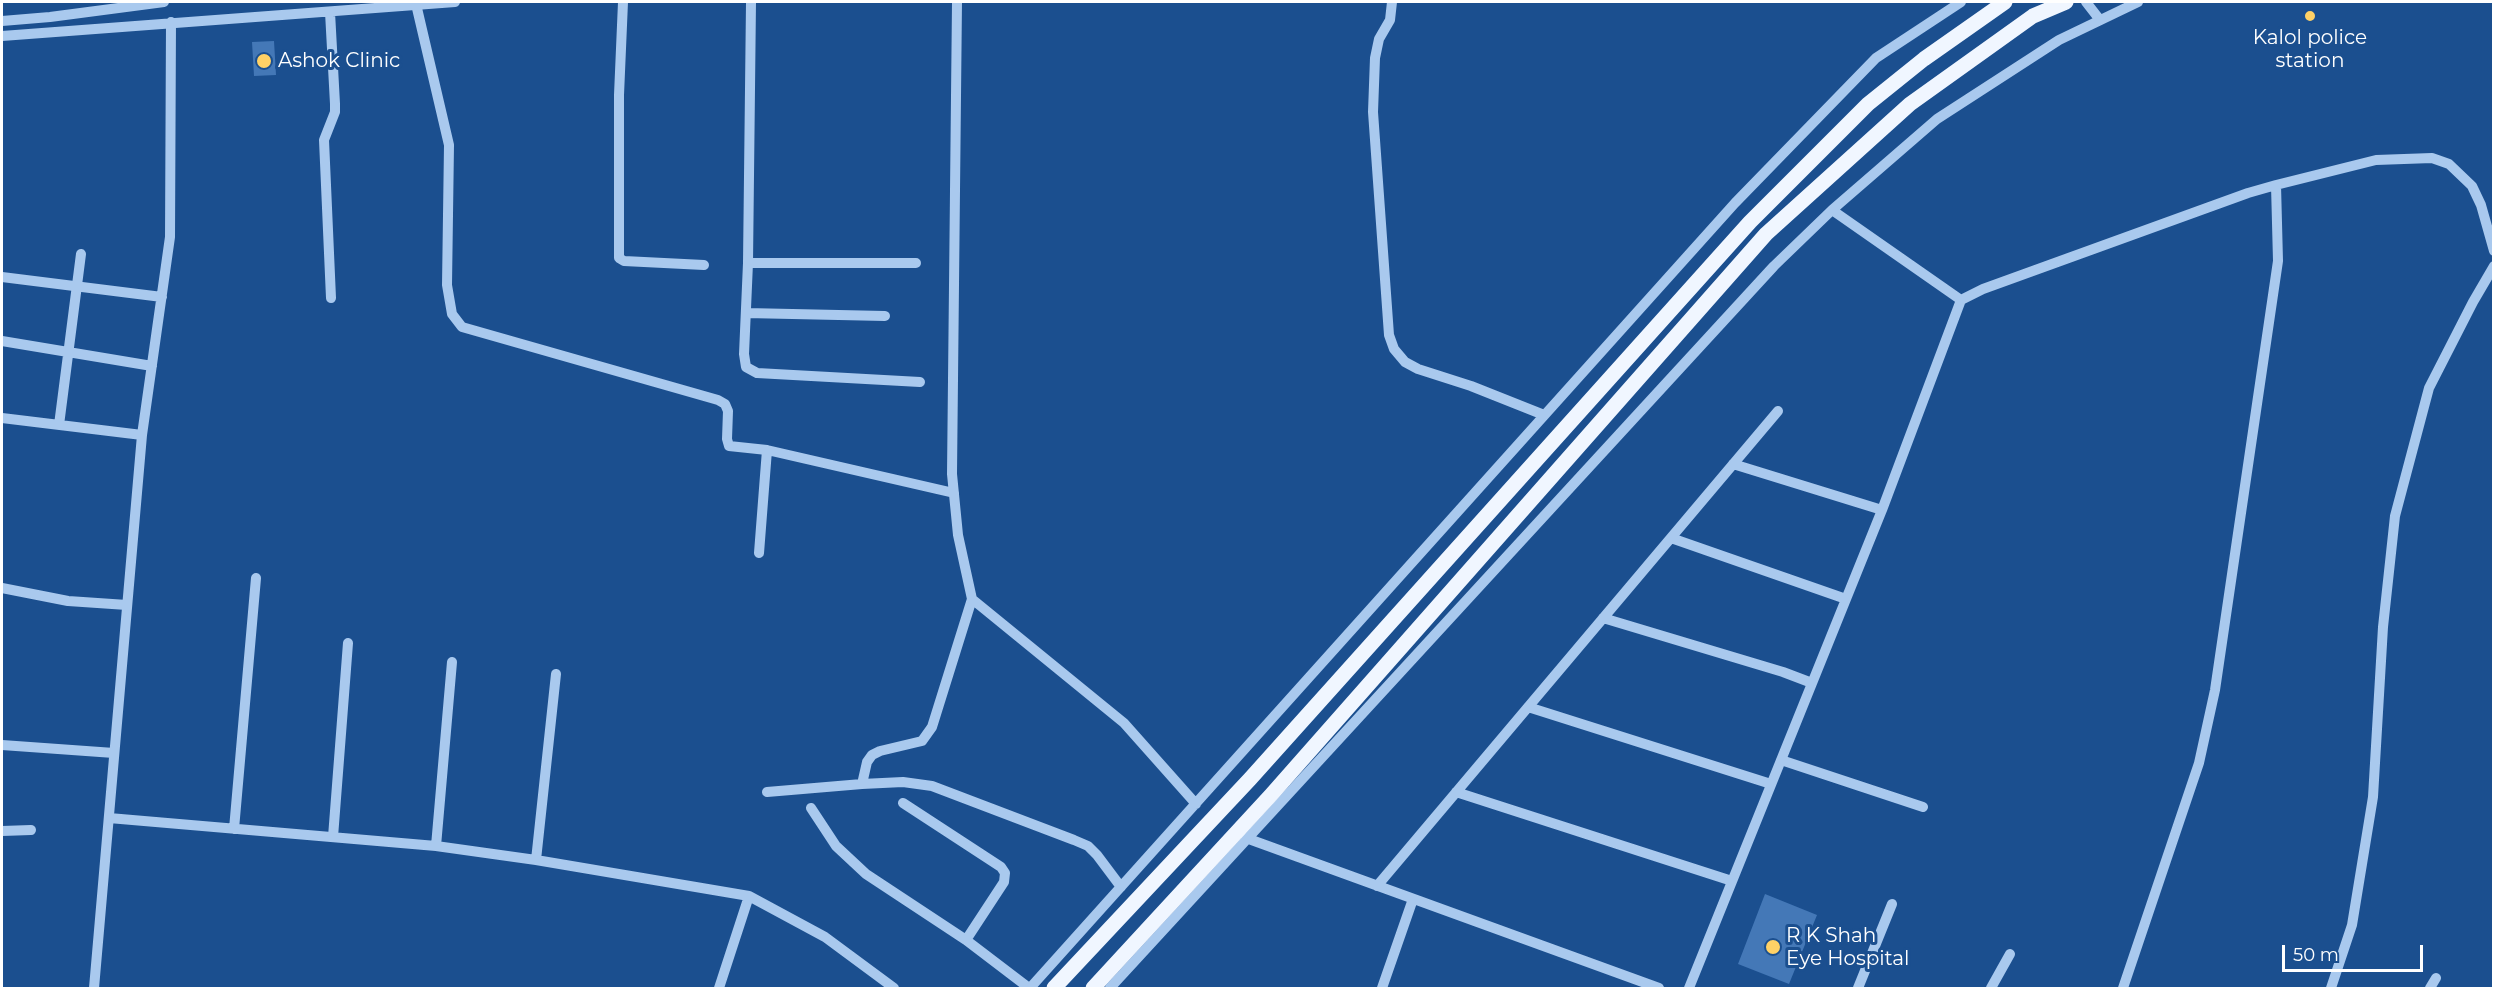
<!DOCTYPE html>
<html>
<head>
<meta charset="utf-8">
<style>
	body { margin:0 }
	#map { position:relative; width:2495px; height:990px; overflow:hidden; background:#1b4f8f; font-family:Montserrat,sans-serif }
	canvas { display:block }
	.frame { position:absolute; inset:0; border:3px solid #fff; pointer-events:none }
	.scale { position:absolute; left:2282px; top:945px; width:141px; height:27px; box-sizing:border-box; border:3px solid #fff; border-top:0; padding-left:8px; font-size:18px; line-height:21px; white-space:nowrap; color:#fff; -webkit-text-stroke:4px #1b4f8f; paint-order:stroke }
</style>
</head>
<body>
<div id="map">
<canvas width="2495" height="990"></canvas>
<div class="frame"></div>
<div class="scale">50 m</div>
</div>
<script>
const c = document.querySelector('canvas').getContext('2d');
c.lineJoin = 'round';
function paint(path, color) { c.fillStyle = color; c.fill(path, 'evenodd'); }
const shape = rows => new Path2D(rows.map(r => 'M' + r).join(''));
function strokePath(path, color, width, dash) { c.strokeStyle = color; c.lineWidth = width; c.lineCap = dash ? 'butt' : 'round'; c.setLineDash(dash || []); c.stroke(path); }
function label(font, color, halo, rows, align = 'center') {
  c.font = font + ' Montserrat,sans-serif'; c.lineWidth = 6; c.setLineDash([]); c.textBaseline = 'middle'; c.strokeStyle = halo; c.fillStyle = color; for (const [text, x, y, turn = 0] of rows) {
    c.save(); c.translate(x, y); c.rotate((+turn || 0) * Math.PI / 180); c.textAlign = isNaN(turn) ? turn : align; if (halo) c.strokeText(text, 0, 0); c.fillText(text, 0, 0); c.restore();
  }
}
paint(shape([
	[274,41,276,75,254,76,252,42],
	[1765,894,1817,915,1789,984,1738,964]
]), '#4478b7');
strokePath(shape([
	[623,2,619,95,619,258,624,261,704,265],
	[751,2,748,263,744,354,746,367,757,373,920,382],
	[957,2,952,474,958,535,972,599,1124,723,1196,804],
	[1392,2,1390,20,1379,39,1375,58,1373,112,1389,335,1394,349,1405,362,1418,369,1471,386,1544,415],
	[2086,2,2100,20],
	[416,4,449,145,447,285,452,314,462,327,718,400,725,404,728,411,727,439,729,446,767,450,759,553],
	[330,12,335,104,335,112,324,140,331,298],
	[2,21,50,17,164,2],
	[2,36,455,2],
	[2276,185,2376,160,2432,158,2449,164,2472,186,2481,205,2494,251],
	[1832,210,1961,300],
	[748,263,916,263],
	[2,277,162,297],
	[746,313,885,316],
	[2,341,152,366],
	[2,418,142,435],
	[59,425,81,254],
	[767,450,954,493],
	[1733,464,1882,510],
	[1671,538,1846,599],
	[2,588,68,601,127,605],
	[1603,618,1783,672,1812,683],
	[1528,707,1771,784],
	[2,745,114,753],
	[1781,760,1923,807],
	[862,784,903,782,932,786,1074,840,1088,846,1097,855,1121,887],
	[767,792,862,784,867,762,872,755,880,751,922,741,932,727,972,599],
	[1456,792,1732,881],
	[903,803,1001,867,1005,873,1004,882,966,940],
	[811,808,836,846,866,874,966,940,1029,988],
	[109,818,436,846,536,860,749,896,825,937,894,988],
	[234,829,256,578],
	[2,831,31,830],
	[333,837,348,643],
	[1246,838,1659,988],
	[436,846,452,662],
	[536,860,556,674],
	[1377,886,1778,411],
	[94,988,142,435,170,237,171,22],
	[719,988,749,896],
	[1030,988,1735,203,1876,58,1961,2],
	[1110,988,1774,266,1832,210,1937,119,2059,40,2138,2],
	[1382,988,1413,899],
	[1689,988,1882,510,1961,300,1983,289,2248,193,2276,185,2278,261,2215,690,2199,763,2123,988],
	[1858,988,1892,904],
	[1991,988,2010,954],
	[2331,988,2352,925,2373,797,2383,627,2395,516,2429,388,2473,302,2494,266],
	[2430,988,2436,978]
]), '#a9c9ee', 10);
strokePath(shape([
	[1054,988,1250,779,1750,222,1868,104,1924,59,2005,2],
	[1093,988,1271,795,1766,234,1910,104,2033,16,2066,2]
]), '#f0f6ff', 15);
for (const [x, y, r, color] of [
	[2310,16,6,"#ffd166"],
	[264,61,8,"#ffd166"],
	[1773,947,8,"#ffd166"]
]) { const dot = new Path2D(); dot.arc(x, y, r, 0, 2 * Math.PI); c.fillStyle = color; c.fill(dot); strokePath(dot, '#1b4f8f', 2); }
label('20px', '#fff', '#1b4f8f', [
	["Kalol police",2310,38,"center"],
	["station",2310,61,"center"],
	["Ashok Clinic",278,61],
	["R K Shah",1786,936],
	["Eye Hospital",1786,959]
], 'left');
</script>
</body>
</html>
